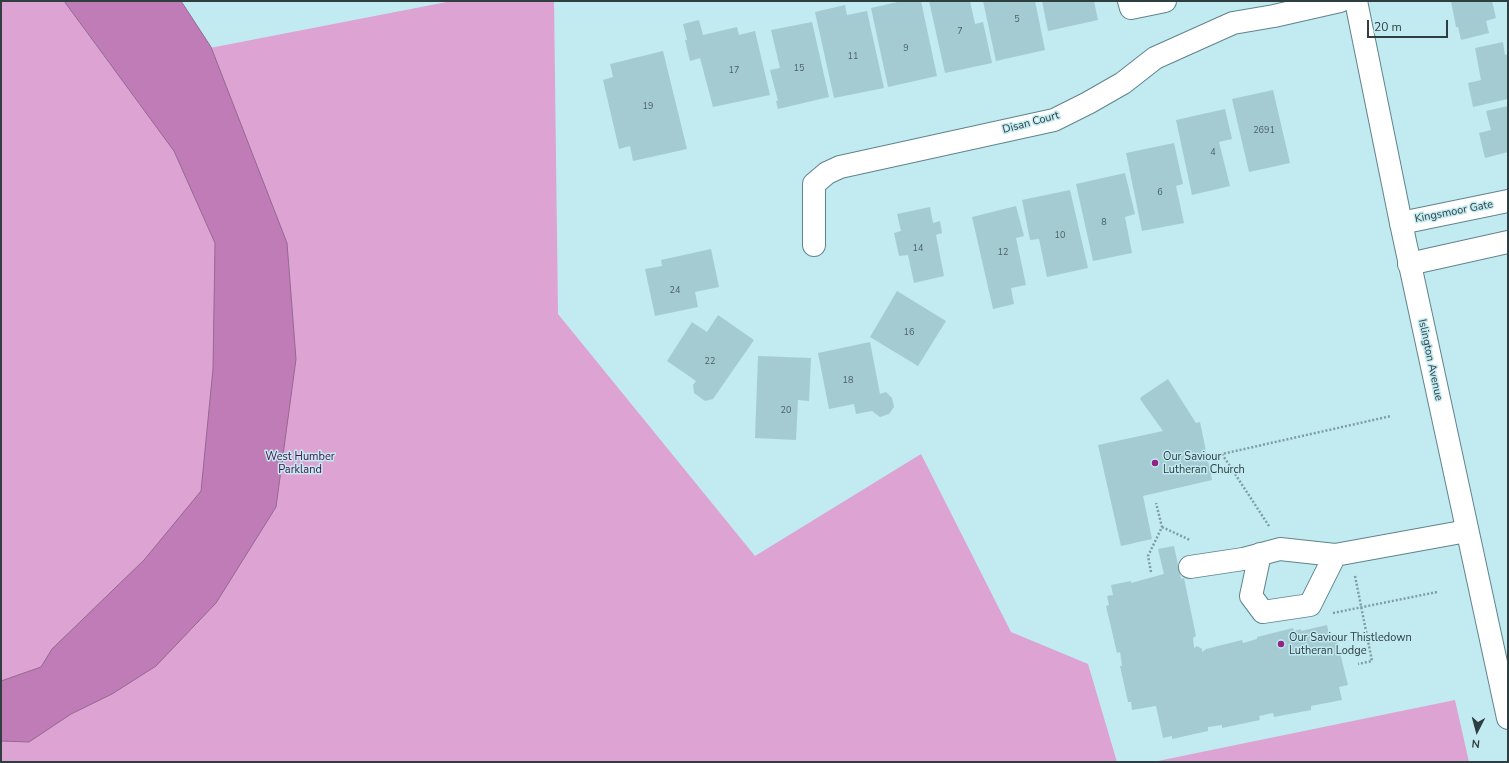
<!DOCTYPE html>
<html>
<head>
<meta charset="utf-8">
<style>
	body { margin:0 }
	#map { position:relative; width:1509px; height:763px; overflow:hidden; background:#c2eaf1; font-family:"Nunito Sans",sans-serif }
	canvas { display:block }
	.frame { position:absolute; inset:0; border:2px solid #2e3e41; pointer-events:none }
	.north { position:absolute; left:1457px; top:711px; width:40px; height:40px; -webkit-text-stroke:3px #c2eaf1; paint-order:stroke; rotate:186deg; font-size:11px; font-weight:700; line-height:16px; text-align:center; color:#2e3e41 }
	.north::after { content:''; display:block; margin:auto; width:14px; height:18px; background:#2e3e41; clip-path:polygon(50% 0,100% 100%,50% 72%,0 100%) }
	.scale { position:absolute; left:1367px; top:20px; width:81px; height:18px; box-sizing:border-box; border:2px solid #2e3e41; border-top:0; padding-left:5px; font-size:12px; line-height:14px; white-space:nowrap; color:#2e3e41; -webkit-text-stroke:3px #c2eaf1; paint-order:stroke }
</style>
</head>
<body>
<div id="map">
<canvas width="1509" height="763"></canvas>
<div class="frame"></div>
<div class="north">N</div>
<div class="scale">20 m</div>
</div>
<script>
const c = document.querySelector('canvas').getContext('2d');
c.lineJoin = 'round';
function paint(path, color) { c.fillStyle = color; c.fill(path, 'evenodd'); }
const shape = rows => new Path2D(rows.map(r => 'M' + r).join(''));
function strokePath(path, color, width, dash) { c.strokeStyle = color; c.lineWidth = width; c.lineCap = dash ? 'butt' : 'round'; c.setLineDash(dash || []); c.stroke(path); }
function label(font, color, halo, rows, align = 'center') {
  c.font = font + ' "Nunito Sans",sans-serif'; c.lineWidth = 3; c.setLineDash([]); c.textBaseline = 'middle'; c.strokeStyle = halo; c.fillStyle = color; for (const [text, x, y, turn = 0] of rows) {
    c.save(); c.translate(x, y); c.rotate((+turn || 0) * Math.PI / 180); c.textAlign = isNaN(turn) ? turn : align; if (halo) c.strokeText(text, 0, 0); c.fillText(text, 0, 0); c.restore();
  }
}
paint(shape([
	[1,1,64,1,112,67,452,1,554,1,558,314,755,556,921,454,1011,632,1088,664,1117,762,1,762],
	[1455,700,1469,762,1153,762]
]), '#dda3d3');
const water = shape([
	[64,1,181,1,211,47,287,243,296,359,276,507,216,603,156,666,112,694,71,714,29,742,1,741,1,681,41,667,52,649,144,560,201,491,213,369,215,243,174,151,64,1]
]);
paint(water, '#c07cb6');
strokePath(water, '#946993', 1);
paint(shape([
	[902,1,921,1,937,76,888,87,871,8],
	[929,1,970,1,975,24,983,22,992,63,945,73],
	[983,1,1035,1,1045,50,996,61],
	[1042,1,1094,1,1098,20,1048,31],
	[1451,1,1492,1,1496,18,1486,21,1489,33,1461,40,1458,27,1456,27],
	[845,5,847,15,867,11,884,88,834,98,815,12],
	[699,20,703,35,737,27,739,35,755,31,770,95,713,107,700,58,690,61,685,40,687,40,683,24],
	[812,22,829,97,778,109,776,101,778,101,770,70,780,68,771,30],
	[1503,42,1505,55,1508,54,1508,99,1473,107,1468,83,1481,80,1475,48],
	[663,51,687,149,633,161,630,146,619,149,603,80,613,77,610,64],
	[1273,90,1290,163,1249,172,1232,99],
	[1508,106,1508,152,1485,158,1479,133,1491,130,1486,111],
	[1225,109,1232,139,1219,142,1230,186,1192,195,1176,120],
	[1174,143,1183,184,1176,186,1184,223,1142,231,1126,153],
	[1125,173,1135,214,1125,217,1132,253,1093,261,1076,184],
	[1070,190,1088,268,1047,277,1039,239,1030,240,1022,200],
	[1016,206,1024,236,1016,238,1026,285,1011,288,1014,304,993,309,972,217],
	[930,207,933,223,940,221,942,233,936,235,944,276,914,283,908,255,899,256,894,233,901,231,897,214],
	[711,249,719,287,695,292,698,307,655,316,645,269,662,266,661,260],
	[897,291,946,321,918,366,870,337],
	[718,315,754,340,713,399,705,401,694,393,693,385,696,381,667,361,692,322,707,332],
	[870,342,880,394,886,392,892,398,894,407,889,414,880,417,872,411,856,414,854,404,829,409,818,353],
	[758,356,811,358,809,401,798,400,796,440,755,438],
	[1168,379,1196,423,1200,422,1212,480,1143,496,1152,539,1121,546,1098,445,1163,431,1140,399,1141,397],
	[1174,546,1181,579,1184,578,1196,636,1193,638,1194,648,1197,646,1202,649,1202,652,1206,649,1242,640,1243,643,1257,639,1257,637,1293,628,1294,631,1301,629,1301,631,1327,625,1330,639,1336,637,1348,685,1339,687,1342,700,1311,706,1311,710,1274,717,1273,713,1259,716,1260,720,1222,728,1222,725,1208,727,1208,731,1172,739,1172,736,1163,738,1156,706,1132,710,1131,702,1128,702,1120,666,1122,666,1120,652,1117,653,1106,606,1109,605,1107,596,1113,595,1111,585,1131,581,1131,583,1164,574,1158,549]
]), '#a4cbd2');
const minor = shape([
	[1129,1,1131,8,1165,1],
	[1401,223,1508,201],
	[814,245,814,184,827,173,840,167,1054,120,1088,103,1123,83,1155,58,1233,23,1274,16,1340,1],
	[1409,264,1508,242],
	[1260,554,1251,596,1263,612,1310,605,1335,555],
	[1190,567,1243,559,1280,549,1335,555,1467,531]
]);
const major = shape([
	[1356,1,1401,223,1508,718]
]);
strokePath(minor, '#5f848b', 24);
strokePath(major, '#5f848b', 24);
strokePath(shape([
	[1269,526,1222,454,1391,416],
	[1162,527,1190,540],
	[1151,572,1148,556,1162,527,1156,503],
	[1355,576,1372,661,1358,664],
	[1333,613,1437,592]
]), '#7f9da2', 2.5, [2, 2]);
strokePath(minor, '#fff', 22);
strokePath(major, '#fff', 22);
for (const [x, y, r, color] of [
	[1155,463,4,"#912486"],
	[1281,644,4,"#912486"]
]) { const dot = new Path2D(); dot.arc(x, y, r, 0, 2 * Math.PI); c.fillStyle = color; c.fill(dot); strokePath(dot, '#c2eaf1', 1.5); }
label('9px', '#4c6165', null, [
	["5",1017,20],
	["7",960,32],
	["9",906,49],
	["11",853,57],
	["15",799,69],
	["17",734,71],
	["19",648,107],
	["2691",1264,131],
	["4",1213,153],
	["6",1160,193],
	["8",1104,223],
	["10",1060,236],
	["14",918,249],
	["12",1003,253],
	["24",675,291],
	["16",909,333],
	["22",710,362],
	["18",848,381],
	["20",786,411]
]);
label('11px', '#2e3e41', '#c2eaf1', [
	["Disan Court",1031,123,-15],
	["Kingsmoor Gate",1454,212,-11],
	["Islington Avenue",1430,360,78]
]);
label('11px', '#4c0e47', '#c2eaf1', [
	["West Humber",300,457],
	["Parkland",300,470]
]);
label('11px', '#2e3e41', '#c2eaf1', [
	["Our Saviour",1163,457],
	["Lutheran Church",1163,470],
	["Our Saviour Thistledown",1289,638],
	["Lutheran Lodge",1289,651]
], 'left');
</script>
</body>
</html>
